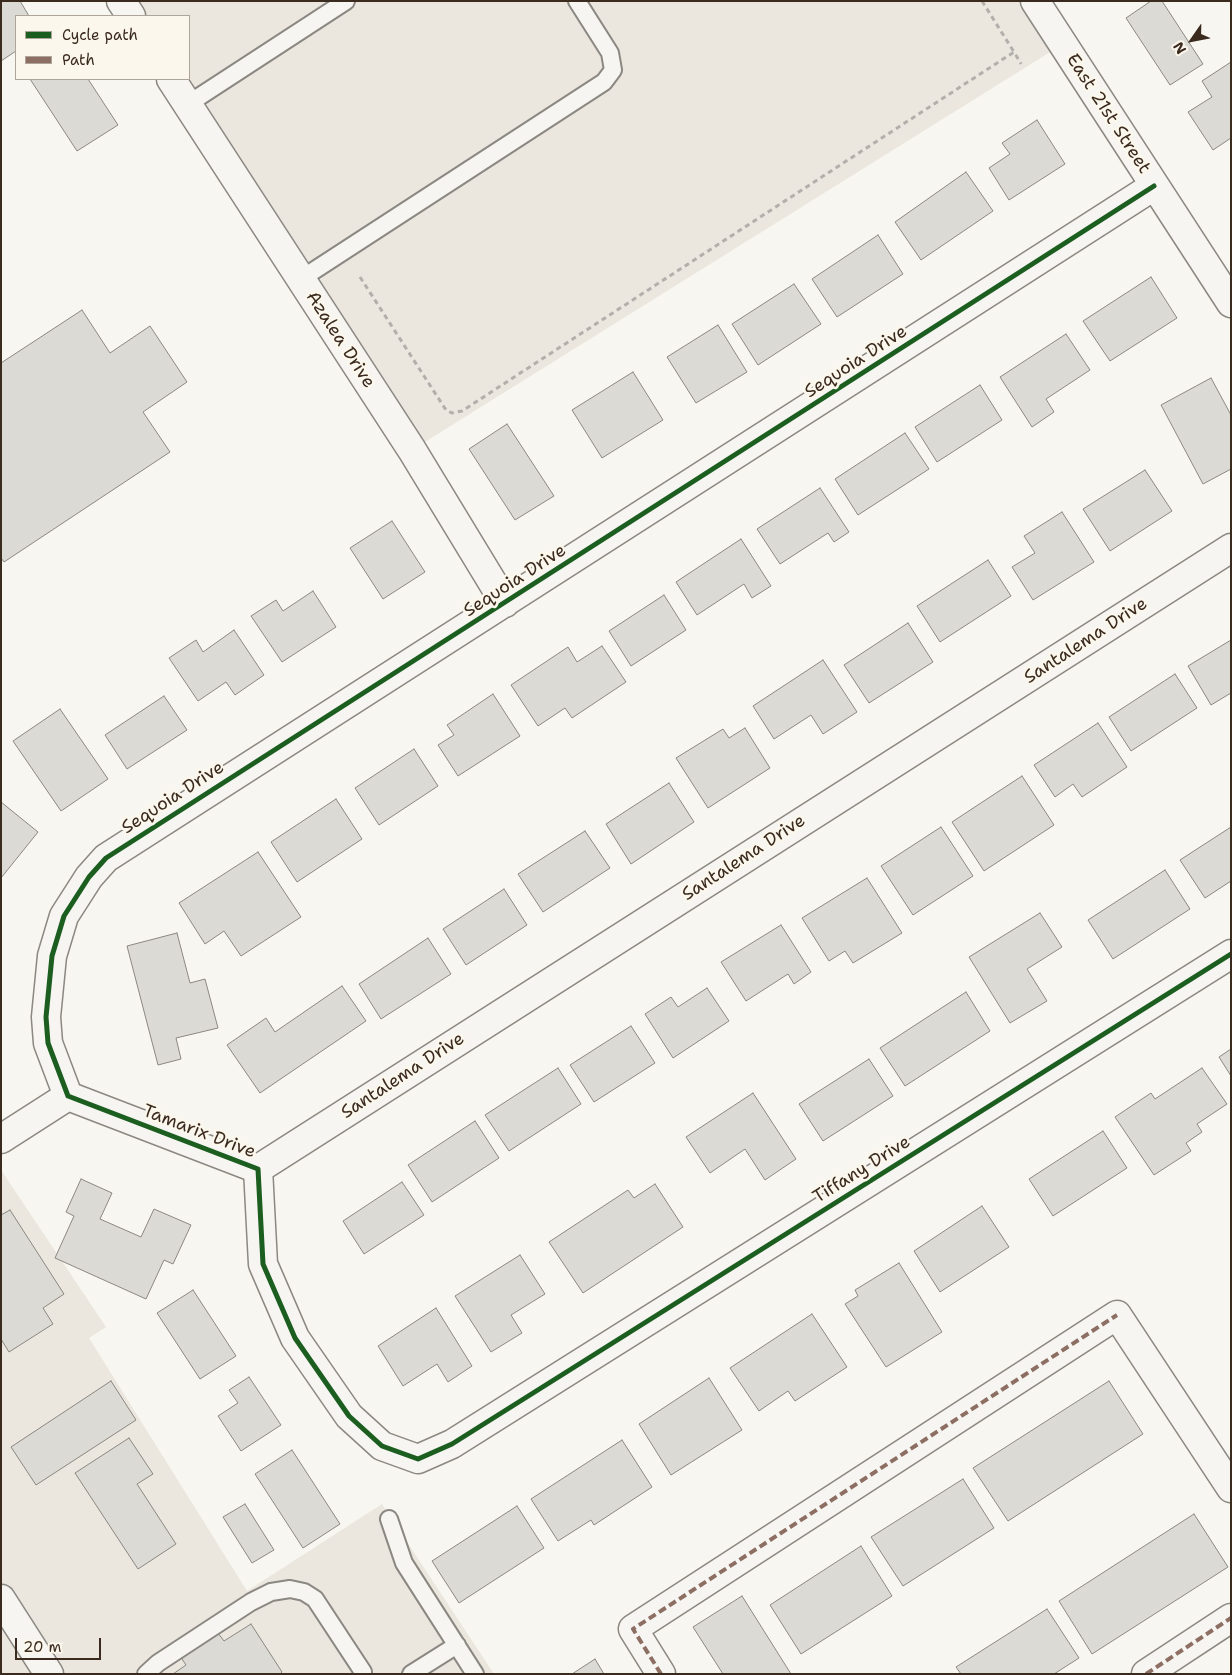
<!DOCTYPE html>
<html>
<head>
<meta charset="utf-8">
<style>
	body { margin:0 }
	#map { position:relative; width:1232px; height:1675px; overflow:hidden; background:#f8f6f0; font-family:"Shantell Sans",sans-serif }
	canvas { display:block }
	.frame { position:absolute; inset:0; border:2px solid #3b2a1e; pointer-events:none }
	.legend { position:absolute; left:15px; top:15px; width:175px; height:65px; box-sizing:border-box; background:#fbf7ec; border:1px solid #aea59a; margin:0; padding:6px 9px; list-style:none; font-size:15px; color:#3b2a1e }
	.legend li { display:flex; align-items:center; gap:10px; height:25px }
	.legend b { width:25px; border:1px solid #aea59a }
	.north { position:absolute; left:1167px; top:15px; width:50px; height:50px; -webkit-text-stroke:4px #fbf7ec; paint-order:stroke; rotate:237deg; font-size:14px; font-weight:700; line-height:20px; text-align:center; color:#3b2a1e }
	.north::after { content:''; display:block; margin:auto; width:18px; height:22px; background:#3b2a1e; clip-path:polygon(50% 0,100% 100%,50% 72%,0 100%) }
	.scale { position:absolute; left:15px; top:1638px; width:86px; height:22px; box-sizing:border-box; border:2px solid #3b2a1e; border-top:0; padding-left:6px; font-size:15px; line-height:18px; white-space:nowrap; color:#3b2a1e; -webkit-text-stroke:4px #fbf7ec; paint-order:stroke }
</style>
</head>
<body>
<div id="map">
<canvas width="1232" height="1675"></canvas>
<div class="frame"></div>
<ul class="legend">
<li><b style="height:6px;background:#1b5e20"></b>Cycle path</li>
<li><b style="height:6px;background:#8d6e63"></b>Path</li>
</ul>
<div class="north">N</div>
<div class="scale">20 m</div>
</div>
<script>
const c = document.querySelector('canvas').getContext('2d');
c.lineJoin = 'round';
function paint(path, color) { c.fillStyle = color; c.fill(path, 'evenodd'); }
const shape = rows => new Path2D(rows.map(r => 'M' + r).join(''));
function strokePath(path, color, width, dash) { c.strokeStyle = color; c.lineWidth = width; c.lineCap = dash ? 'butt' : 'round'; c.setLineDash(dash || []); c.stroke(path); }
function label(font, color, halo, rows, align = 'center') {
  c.font = font + ' "Shantell Sans",sans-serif'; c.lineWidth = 5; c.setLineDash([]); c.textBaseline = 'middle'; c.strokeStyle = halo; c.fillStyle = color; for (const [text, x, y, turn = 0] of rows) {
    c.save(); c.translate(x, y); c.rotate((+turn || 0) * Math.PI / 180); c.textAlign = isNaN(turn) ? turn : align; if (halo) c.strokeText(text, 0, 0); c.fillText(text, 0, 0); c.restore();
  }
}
paint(shape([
	[121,1,1035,1,1063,44,412,450,171,79,189,79,189,16,130,16],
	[1,1170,106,1327,89,1338,247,1591,382,1504,494,1674,1,1674]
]), '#ebe6de');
const building = shape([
	[1,1,20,1,29,16,16,16,16,51,1,61,1,1],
	[1151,1,1162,1,1203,64,1170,85,1126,18,1151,1],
	[1231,62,1231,138,1213,150,1188,112,1212,97,1202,81,1231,62],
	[30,79,88,79,118,125,77,151,30,79],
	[1037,120,1065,164,1009,200,989,168,1010,154,1002,143,1037,120],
	[966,172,993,211,921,260,895,222,966,172],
	[878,235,903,274,837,317,812,279,878,235],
	[1151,277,1177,318,1110,361,1083,321,1151,277],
	[794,284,821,324,758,365,732,324,794,284],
	[82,310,110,353,150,326,187,382,143,412,170,452,4,562,1,558,1,363,82,310],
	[718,325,747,372,696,403,667,357,718,325],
	[1066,334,1090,370,1046,399,1054,412,1032,427,1000,377,1066,334],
	[633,372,663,420,602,458,572,410,633,372],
	[1211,378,1231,415,1231,469,1203,484,1161,405,1211,378],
	[980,385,1002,420,937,462,915,427,980,385],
	[507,424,554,496,515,520,469,449,507,424],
	[905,433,929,469,858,515,835,479,905,433],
	[1145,470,1172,511,1110,551,1083,509,1145,470],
	[820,488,849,532,834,542,828,533,780,564,757,529,820,488],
	[1062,512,1094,562,1033,600,1012,567,1035,553,1024,536,1062,512],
	[392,521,425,572,383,599,350,548,392,521],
	[741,539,771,586,752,598,744,584,697,615,676,582,741,539],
	[988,560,1011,596,940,642,917,606,988,560],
	[313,591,336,627,282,662,251,616,276,600,283,611,313,591],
	[664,595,686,630,631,666,609,631,664,595],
	[908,623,933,662,869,703,844,665,908,623],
	[234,630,264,675,235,695,226,682,198,701,169,658,196,640,203,652,234,630],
	[1231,640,1231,693,1211,705,1188,666,1231,640],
	[602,646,626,682,572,718,565,708,538,726,511,685,568,647,577,662,602,646],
	[823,660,857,712,823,734,811,715,774,739,753,706,823,660],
	[1175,674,1197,708,1131,751,1109,717,1175,674],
	[493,694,520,736,458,776,438,745,454,735,447,725,493,694],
	[164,696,187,730,127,769,105,735,164,696],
	[60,709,108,779,61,811,13,741,60,709],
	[1098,723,1127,767,1082,797,1073,784,1055,797,1034,765,1098,723],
	[745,728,770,768,708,808,676,758,723,729,729,738,745,728],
	[414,749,438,786,379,825,355,788,414,749],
	[1022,776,1054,825,984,871,952,822,1022,776],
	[669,783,694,822,631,864,606,824,669,783],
	[336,799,362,839,297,882,271,842,336,799],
	[1,802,38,832,1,878,1,802],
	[941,827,973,876,913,915,881,866,941,827],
	[1231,827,1231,881,1205,898,1180,860,1231,827],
	[585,831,610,868,543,912,518,874,585,831],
	[258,852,301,917,241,956,224,931,205,944,179,903,258,852],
	[1165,870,1190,909,1113,959,1088,920,1165,870],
	[867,878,902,933,853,963,845,951,829,961,802,918,867,878],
	[504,889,527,925,466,965,443,929,504,889],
	[1040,913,1062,947,1027,969,1047,1001,1010,1023,969,957,1040,913],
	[781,925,811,972,794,984,788,974,746,1001,721,962,781,925],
	[177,933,190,983,205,979,218,1028,176,1038,181,1059,158,1065,127,946,177,933],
	[428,938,451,974,381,1019,359,984,428,938],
	[342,986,366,1021,260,1093,227,1045,266,1018,275,1032,342,986],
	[707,988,729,1021,673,1058,645,1014,671,997,678,1007,707,988],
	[966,992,990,1031,905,1086,880,1048,966,992],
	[631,1026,655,1063,594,1102,570,1065,631,1026],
	[1231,1049,1231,1076,1219,1057,1231,1049],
	[869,1059,893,1096,823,1141,799,1104,869,1059],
	[558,1068,581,1104,509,1151,485,1115,558,1068],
	[1202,1068,1227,1104,1197,1124,1202,1132,1186,1143,1191,1151,1154,1175,1115,1117,1151,1093,1155,1099,1202,1068],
	[753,1093,796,1159,765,1180,745,1149,710,1173,686,1137,753,1093],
	[475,1121,499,1158,432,1202,408,1165,475,1121],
	[1103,1131,1127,1168,1053,1216,1029,1179,1103,1131],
	[81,1179,112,1193,100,1219,141,1237,154,1209,191,1225,173,1264,164,1260,146,1299,55,1258,74,1216,66,1212,81,1179],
	[402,1182,424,1215,364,1254,343,1221,402,1182],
	[655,1184,683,1227,583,1293,549,1242,628,1190,634,1198,655,1184],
	[982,1206,1009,1247,940,1292,914,1251,982,1206],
	[10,1210,64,1294,43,1308,53,1324,9,1352,1,1339,1,1215,10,1210],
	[520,1255,545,1294,511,1315,522,1333,491,1352,455,1296,520,1255],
	[899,1263,942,1332,886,1367,845,1304,858,1296,855,1290,899,1263],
	[193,1290,236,1356,200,1379,157,1313,193,1290],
	[436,1308,472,1366,448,1382,437,1364,403,1386,378,1346,436,1308],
	[812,1314,847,1367,795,1401,788,1391,759,1411,730,1368,812,1314],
	[249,1377,281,1425,241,1451,218,1416,238,1403,229,1390,249,1377],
	[709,1378,742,1430,671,1475,639,1424,709,1378],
	[111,1381,136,1420,36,1485,11,1447,111,1381],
	[1109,1381,1143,1434,1008,1521,973,1468,1109,1381],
	[129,1438,153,1474,137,1484,176,1544,138,1569,75,1473,129,1438],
	[622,1440,652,1487,594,1525,591,1520,558,1541,531,1499,622,1440],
	[292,1450,340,1524,303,1548,255,1474,292,1450],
	[963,1479,994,1528,903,1586,871,1537,963,1479],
	[245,1504,274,1550,252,1563,223,1517,245,1504],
	[517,1506,544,1548,459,1603,432,1561,517,1506],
	[1194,1514,1228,1567,1092,1654,1059,1601,1194,1514],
	[861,1546,892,1596,801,1654,770,1605,861,1546],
	[742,1596,791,1674,723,1674,693,1627,742,1596],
	[1047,1609,1079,1658,1054,1674,961,1674,956,1667,1047,1609],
	[251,1624,282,1672,280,1674,173,1674,186,1665,178,1653,215,1629,224,1641,251,1624],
	[595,1659,604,1674,572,1674,595,1659]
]);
paint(building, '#dcdad5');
strokePath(building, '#8b8781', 1);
const service = shape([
	[188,104,346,1],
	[301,279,604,82,613,70,610,53,577,1],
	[389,1519,404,1563,475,1674],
	[146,1674,158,1663,251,1602,271,1592,290,1589,304,1592,315,1599,363,1672],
	[411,1674,457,1645]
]);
const minor = shape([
	[121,1,131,16],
	[1035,1,1231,303],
	[171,79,412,450,505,603],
	[68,1096,258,1169,263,1264,295,1338,349,1416,382,1446,418,1459,452,1444,1231,954],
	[68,1096,48,1043,46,1017,52,956,64,916,89,877,106,858,1154,186],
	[1,1139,68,1096],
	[258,1169,1231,548],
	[661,1674,633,1629,1117,1315,1231,1488],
	[1146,1674,1231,1618]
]);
const primary = shape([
	[1,1599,49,1674]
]);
strokePath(service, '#8b8781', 20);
strokePath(minor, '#8b8781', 31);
strokePath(primary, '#8b8781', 31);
strokePath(shape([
	[982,1,1014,52],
	[360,277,446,410,452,413,462,411,1014,52,1021,64]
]), '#b3b0ac', 3, [5, 4]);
strokePath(service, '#f6f5f1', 16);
strokePath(minor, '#f6f5f1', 28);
strokePath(primary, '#f6f5f1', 28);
strokePath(shape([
	[661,1674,633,1629,1117,1315],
	[1146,1674,1231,1618]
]), '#8d6e63', 4, [8, 4]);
strokePath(shape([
	[1154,186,106,858,89,877,64,916,52,956,46,1017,48,1043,68,1096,258,1169,263,1264,295,1338,349,1416,382,1446,418,1459,452,1444,1231,954]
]), '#1b5e20', 5);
label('18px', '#3b2a1e', '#fbf7ec', [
	["East 21st Street",1108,114,57],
	["Azalea Drive",340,340,57],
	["Sequoia Drive",856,362,-33],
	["Sequoia Drive",515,581,-33],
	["Santalema Drive",1086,641,-33],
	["Sequoia Drive",173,798,-33],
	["Santalema Drive",744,858,-33],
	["Santalema Drive",403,1076,-33],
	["Tamarix Drive",199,1132,21],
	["Tiffany Drive",862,1170,-32]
]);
</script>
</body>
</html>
